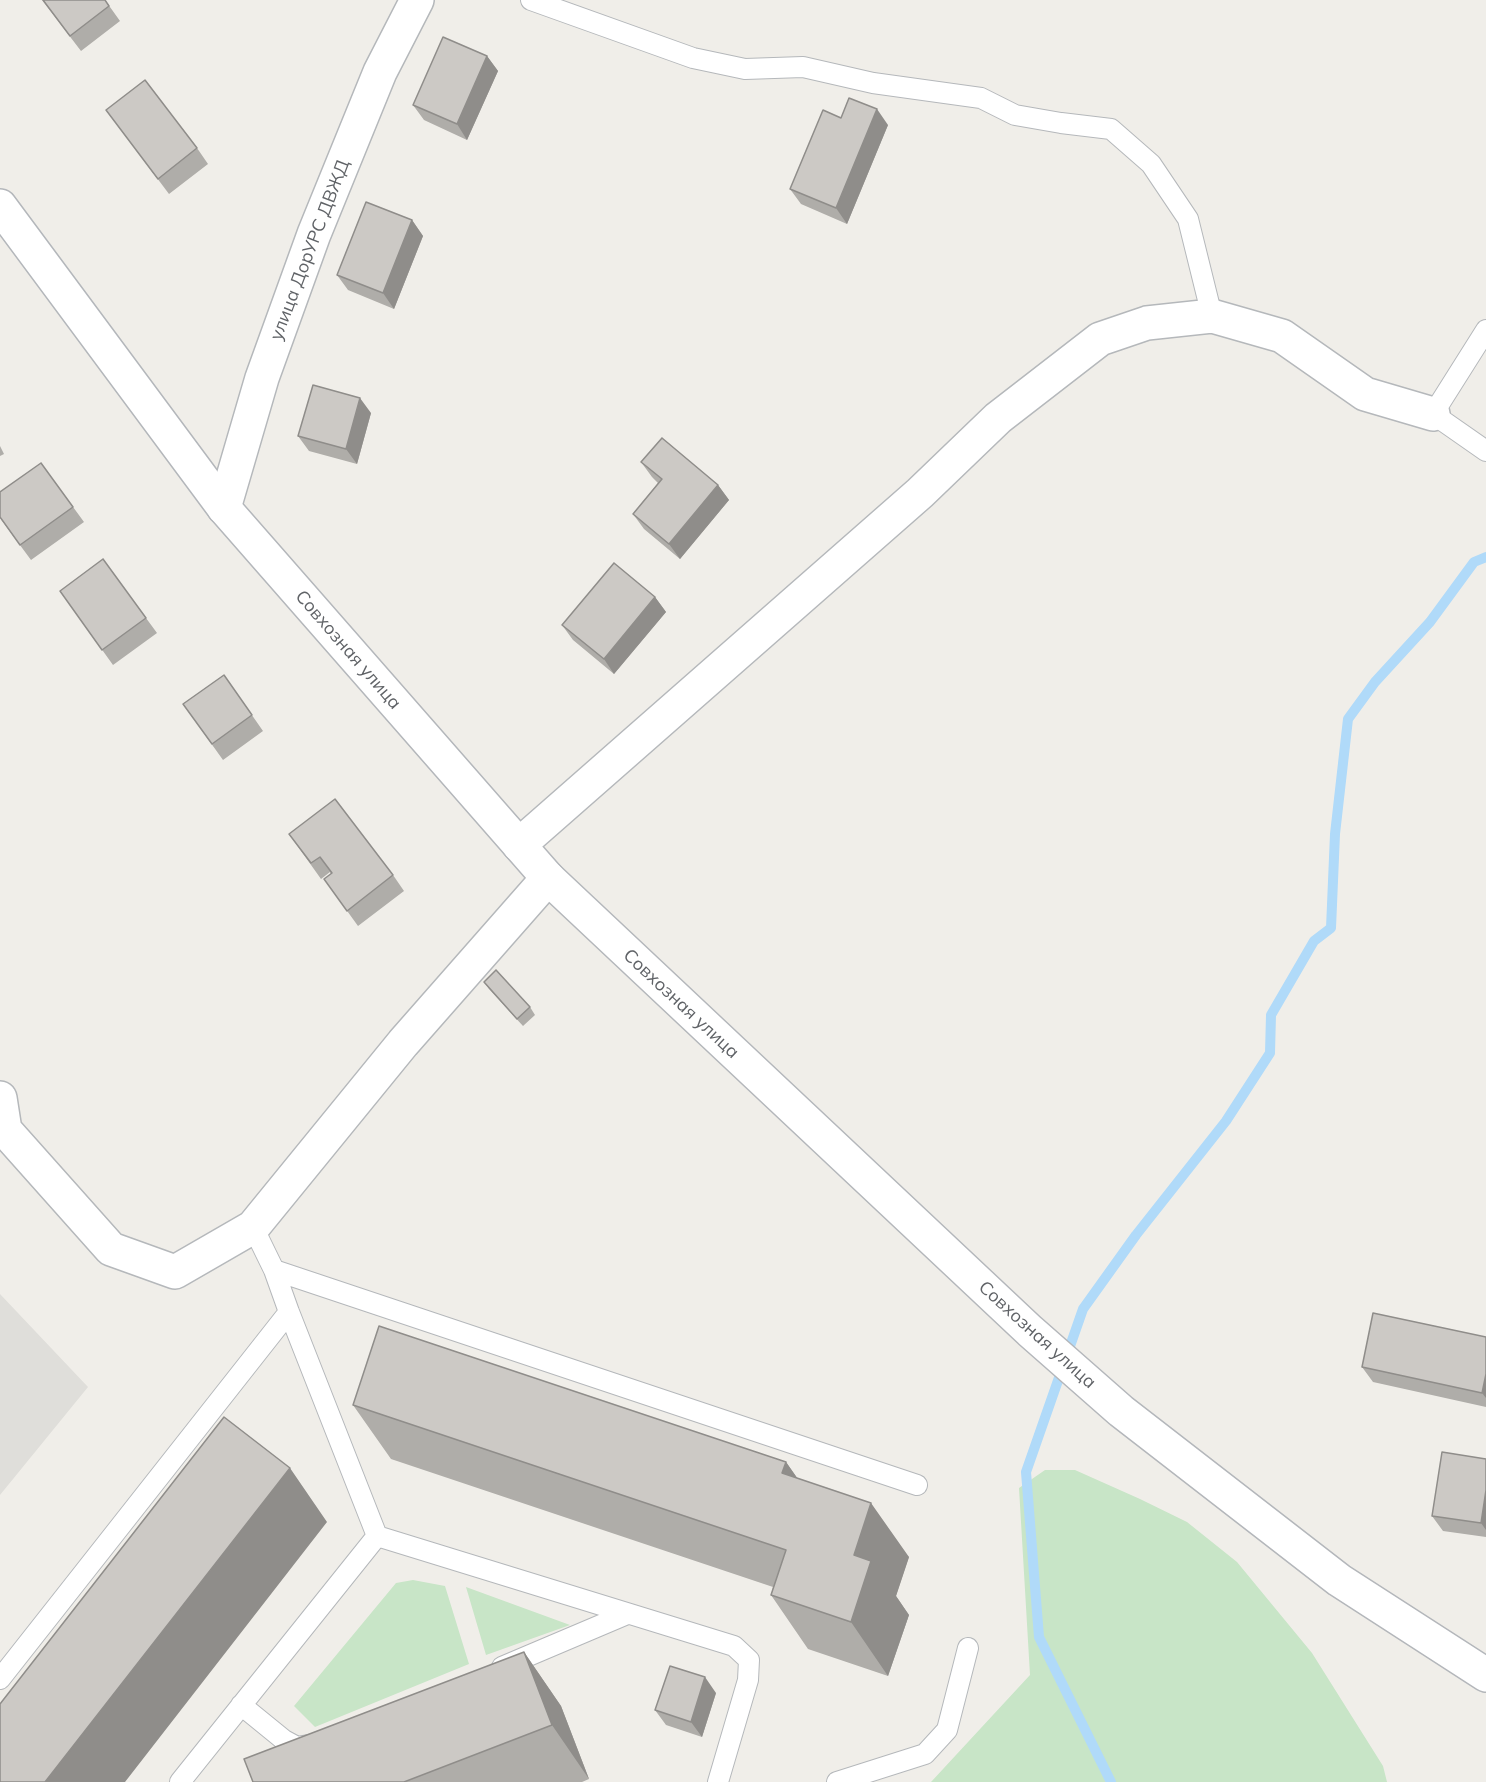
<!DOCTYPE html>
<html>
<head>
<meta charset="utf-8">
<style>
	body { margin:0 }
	canvas { display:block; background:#f0eee9 }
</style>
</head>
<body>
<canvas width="1486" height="1782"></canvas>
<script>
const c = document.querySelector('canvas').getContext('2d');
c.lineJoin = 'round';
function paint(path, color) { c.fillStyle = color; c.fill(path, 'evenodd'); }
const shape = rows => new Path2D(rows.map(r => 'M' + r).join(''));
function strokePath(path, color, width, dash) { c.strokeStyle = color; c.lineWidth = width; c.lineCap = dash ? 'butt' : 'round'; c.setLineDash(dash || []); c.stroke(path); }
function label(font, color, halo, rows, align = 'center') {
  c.font = font + ' Mulish,sans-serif'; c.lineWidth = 4.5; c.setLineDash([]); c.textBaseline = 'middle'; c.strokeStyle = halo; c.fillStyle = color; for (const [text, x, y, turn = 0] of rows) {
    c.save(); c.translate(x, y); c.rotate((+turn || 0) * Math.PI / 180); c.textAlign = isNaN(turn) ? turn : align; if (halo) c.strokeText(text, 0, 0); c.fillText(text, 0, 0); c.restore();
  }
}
paint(shape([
	[0,1294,88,1387,0,1495]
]), '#dfdeda');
paint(shape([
	[1045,1470,1075,1470,1140,1499,1187,1522,1237,1562,1312,1653,1383,1766,1387,1782,931,1782,1030,1675,1019,1488],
	[413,1580,445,1586,469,1664,315,1727,294,1706,396,1583],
	[466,1587,570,1625,486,1655]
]), '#c8e5c7');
strokePath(shape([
	[1111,1782,1039,1637,1026,1472,1083,1309,1136,1235,1226,1121,1270,1053,1271,1015,1314,941,1331,928,1335,834,1348,719,1375,682,1430,622,1474,562,1486,557]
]), '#b0daf9', 10);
const service = shape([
	[531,0,693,58,745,69,803,67,873,83,981,98,1015,115,1061,123,1111,129,1151,164,1188,219,1212,316],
	[1486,330,1433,414,1486,451],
	[274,1270,917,1485],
	[377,1536,734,1646,749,1660,748,1680,718,1782],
	[502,1667,627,1614],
	[0,1679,289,1312],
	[241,1705,284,1740,297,1747,314,1744],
	[180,1782,377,1536,289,1312,274,1270,253,1227],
	[837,1782,925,1754,947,1730,968,1648]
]);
const minor = shape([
	[224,508,262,378,314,234,380,72,417,0],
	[519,845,920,493,998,418,1100,339,1147,323,1212,316,1282,336,1365,394,1433,414],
	[0,1098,5,1130,111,1249,175,1272,253,1227,403,1043,548,878]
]);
const secondary = shape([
	[0,206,224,508,548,878,1030,1331,1121,1411,1339,1580,1486,1675]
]);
strokePath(service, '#b5b8bb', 22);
strokePath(minor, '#b5b8bb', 36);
strokePath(secondary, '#b4b7bb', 36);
strokePath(service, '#fff', 20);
strokePath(minor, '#fff', 33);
strokePath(secondary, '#fff', 33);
paint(shape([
	[42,0,105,0,120,21,81,51],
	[487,56,498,71,467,140,424,120,413,105],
	[106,110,197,148,208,164,169,194],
	[841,118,888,125,847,224,801,204,790,189],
	[412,220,423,236,394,309,348,290,337,275],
	[371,413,357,464,309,451,298,436],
	[0,446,4,454,0,456],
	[641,462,718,485,729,500,680,559,644,529,633,514,658,483,652,477],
	[41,463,84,522,31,560,0,518],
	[60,591,146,618,157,633,113,665],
	[655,597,666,612,614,674,573,640,562,625],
	[224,675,263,731,223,760,183,704],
	[289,834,393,875,404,891,358,926,324,879,331,874,330,872,321,879],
	[484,982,530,1007,535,1015,523,1026,489,989],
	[1486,1337,1486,1407,1373,1382,1362,1367],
	[353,1405,786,1462,797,1478,909,1557,896,1596,909,1615,888,1676,808,1649,771,1595,773,1587,391,1459],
	[1486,1459,1486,1537,1443,1531,1432,1516],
	[524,1652,561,1706,589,1779,582,1782,253,1782],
	[716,1693,702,1737,666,1725,655,1710]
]), '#afada9');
paint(shape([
	[487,56,498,71,467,140,457,124],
	[877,109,888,125,847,224,836,208],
	[412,220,423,236,394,309,383,293],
	[360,398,371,413,357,464,346,449],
	[718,485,729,500,680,559,669,544],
	[655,597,666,612,614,674,604,659],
	[1486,1374,1486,1398,1482,1393],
	[786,1462,824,1516,782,1473],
	[290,1468,327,1522,125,1782,45,1782],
	[1486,1490,1486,1530,1481,1523],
	[871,1503,909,1557,896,1596,909,1615,888,1676,851,1622,854,1555],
	[524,1652,561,1706,589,1779,552,1725],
	[705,1677,716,1693,702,1737,691,1722]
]), '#8f8d8a');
const building = shape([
	[43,0,105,0,109,6,70,36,43,0],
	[443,37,487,56,457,124,413,105,443,37],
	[145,80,197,148,158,179,106,110,145,80],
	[849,98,877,109,836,208,790,189,823,110,841,118,849,98],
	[366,202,412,220,383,293,337,275,366,202],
	[313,385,360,398,346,449,298,436,313,385],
	[662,438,718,485,669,544,633,514,662,479,641,462,662,438],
	[41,463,73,507,20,545,0,517,0,492,41,463],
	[103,559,146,618,102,650,60,591,103,559],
	[614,563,655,597,604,659,562,625,614,563],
	[224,675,252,715,212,744,183,704,224,675],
	[335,799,393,875,347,911,324,879,332,873,320,857,311,863,289,834,335,799],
	[496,970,530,1007,517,1019,484,982,496,970],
	[1373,1313,1486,1337,1486,1374,1482,1393,1362,1367,1373,1313],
	[379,1326,786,1462,782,1473,871,1503,854,1555,871,1561,851,1622,771,1595,786,1550,353,1405,379,1326],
	[224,1417,290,1468,45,1782,0,1782,0,1704,224,1417],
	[1442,1452,1486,1459,1486,1490,1481,1523,1432,1516,1442,1452],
	[524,1652,552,1725,404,1782,253,1782,244,1759,524,1652],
	[670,1666,705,1677,691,1722,655,1710,670,1666]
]);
paint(building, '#ccc9c5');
strokePath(building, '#8f8d8a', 1.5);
label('18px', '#606367', '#fff', [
	["улица ДорУРС ДВЖД",310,250,-69],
	["Совхозная улица",348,650,49],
	["Совхозная улица",681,1004,43],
	["Совхозная улица",1037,1335,42]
]);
</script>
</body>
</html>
